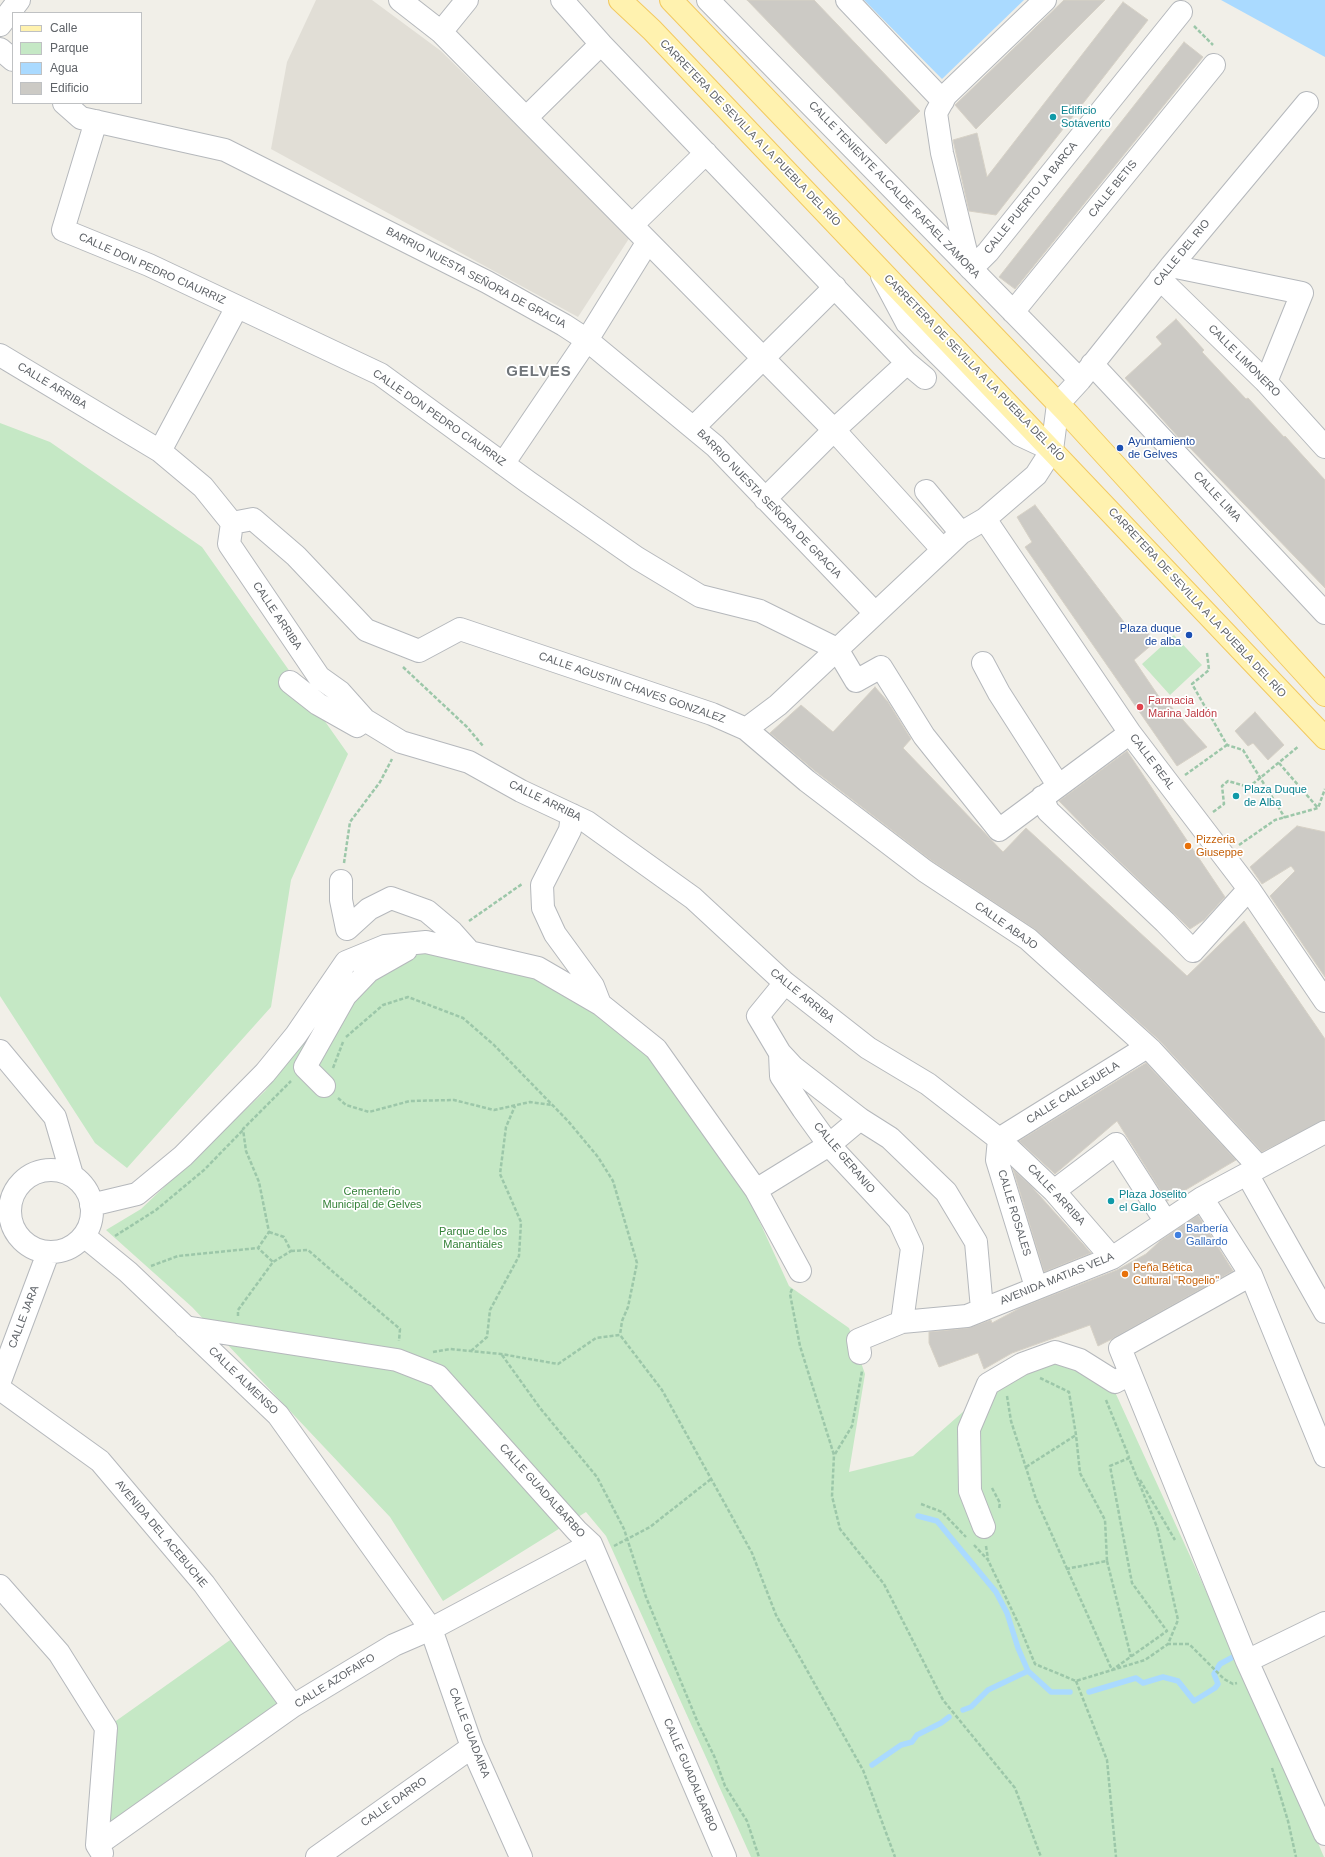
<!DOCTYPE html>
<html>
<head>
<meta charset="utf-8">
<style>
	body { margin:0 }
	#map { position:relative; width:1325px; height:1857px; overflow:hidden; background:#f1efe8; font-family:Arial,sans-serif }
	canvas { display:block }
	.legend { position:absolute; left:12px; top:12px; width:130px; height:92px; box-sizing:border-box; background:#fff; border:1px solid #bfc1c3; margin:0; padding:5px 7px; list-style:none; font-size:12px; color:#5f6368 }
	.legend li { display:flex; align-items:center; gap:8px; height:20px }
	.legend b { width:20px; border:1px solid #bfc1c3 }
</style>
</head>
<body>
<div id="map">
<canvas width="1325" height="1857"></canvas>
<ul class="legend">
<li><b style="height:5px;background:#fff2af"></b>Calle</li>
<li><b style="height:11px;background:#c5e8c5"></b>Parque</li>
<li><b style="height:11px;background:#aadaff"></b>Agua</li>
<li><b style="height:11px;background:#cccac5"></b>Edificio</li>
</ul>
</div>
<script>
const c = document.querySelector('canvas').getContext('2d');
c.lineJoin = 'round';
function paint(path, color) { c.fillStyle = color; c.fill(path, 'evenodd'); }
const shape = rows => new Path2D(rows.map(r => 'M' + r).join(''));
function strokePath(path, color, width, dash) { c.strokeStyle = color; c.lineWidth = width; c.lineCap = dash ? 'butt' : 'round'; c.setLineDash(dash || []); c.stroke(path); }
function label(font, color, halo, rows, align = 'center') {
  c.font = font + ' Arial,sans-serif'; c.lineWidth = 3.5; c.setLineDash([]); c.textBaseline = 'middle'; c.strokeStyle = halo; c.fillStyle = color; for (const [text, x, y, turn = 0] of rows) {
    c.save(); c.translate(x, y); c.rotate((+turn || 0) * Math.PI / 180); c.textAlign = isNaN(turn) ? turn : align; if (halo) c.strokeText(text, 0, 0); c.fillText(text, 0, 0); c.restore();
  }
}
paint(shape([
	[316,0,372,0,441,51,630,237,578,317,271,149,287,62]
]), '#e1ded6');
paint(shape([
	[0,423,50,442,202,547,348,754,291,880,271,1007,127,1168,95,1143,0,996],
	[1174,635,1202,665,1170,695,1142,664],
	[445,951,520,968,607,1020,650,1052,746,1192,789,1286,849,1328,865,1374,849,1472,913,1456,1024,1358,1085,1366,1110,1381,1260,1709,1324,1857,751,1857,606,1536,586,1512,443,1601,390,1517,192,1307,106,1230,141,1209,265,1091,319,1021,349,970,375,957],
	[240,1633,293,1706,97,1845,106,1728]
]), '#c5e8c5');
paint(shape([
	[864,0,1024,0,942,79],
	[1221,0,1325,0,1325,57]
]), '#aadaff');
strokePath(shape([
	[918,1516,937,1521,996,1592,1007,1613,1018,1648,1028,1671,1051,1692,1070,1692],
	[1089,1692,1136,1678,1143,1683,1163,1677,1178,1681,1194,1701,1215,1688,1218,1684,1214,1674,1220,1664,1233,1657],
	[963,1710,971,1707,988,1690,1028,1671],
	[872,1765,901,1745,912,1742,917,1735,941,1723,949,1717]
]), '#aadaff', 5.5);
const building = shape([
	[747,0,814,0,920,111,886,144,747,0],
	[1064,0,1105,0,976,129,955,105,1064,0],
	[1123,2,1148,20,996,215,969,211,953,140,977,133,987,177,1123,2],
	[1184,42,1203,57,1015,289,999,277,1184,42],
	[1176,319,1204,350,1202,352,1246,399,1248,398,1284,437,1285,436,1325,480,1325,588,1189,447,1188,448,1125,378,1162,344,1156,337,1176,319],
	[1035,505,1133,634,1143,627,1155,642,1134,660,1164,704,1167,702,1207,747,1177,766,1025,547,1032,542,1017,517,1035,505],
	[875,687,888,702,911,739,903,748,1003,852,1026,828,1187,976,1244,921,1325,1039,1325,1120,1262,1152,1160,1041,1036,930,932,861,815,771,770,733,801,705,833,732,875,687],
	[1255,712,1284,745,1268,760,1253,743,1248,746,1235,731,1255,712],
	[1127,751,1225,897,1204,920,1190,929,1093,836,1059,801,1127,751],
	[1297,826,1325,832,1325,977,1270,896,1295,871,1291,866,1262,884,1250,867,1297,826],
	[1146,1063,1236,1160,1167,1201,1117,1121,1055,1174,1019,1141,1146,1063],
	[1013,1169,1031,1186,1091,1253,1044,1272,1013,1169],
	[1198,1215,1233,1271,1110,1340,1098,1346,1090,1325,1012,1353,984,1369,978,1353,939,1367,929,1343,929,1332,968,1328,991,1320,992,1323,1022,1307,1117,1270,1146,1254,1160,1241,1198,1215]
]);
paint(building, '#cccac5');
strokePath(building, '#d6d1c6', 1);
const minor = shape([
	[400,0,441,32,834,430,943,550],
	[562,0,601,44,907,363,925,378],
	[708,0,1080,380],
	[847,0,943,101],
	[0,25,19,0],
	[441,32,467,0],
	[0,49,13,60],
	[64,103,81,118,225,150,487,282,564,325,587,340,715,446,875,613],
	[526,118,601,44],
	[96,121,63,230,149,265,380,374,528,482,637,558,700,596,760,611,837,649,856,681,881,667,924,736,999,830,1130,733],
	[632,225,706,153],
	[1171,266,1302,293,1266,382],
	[970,268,942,153,936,113,946,95,1045,0],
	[971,269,988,252,1181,12],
	[882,276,907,323,1020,435,1050,449],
	[1160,279,1266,382,1325,447],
	[1013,312,1214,65],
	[0,355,160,451,203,487,232,523,229,544,319,677,340,692,365,720,401,742,469,762,521,791,587,822,693,898,785,983,868,1048,928,1084,999,1139,1054,1191,1112,1258],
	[1092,364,1325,613],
	[694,427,835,287],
	[160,451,237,307],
	[503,464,587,340,647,243],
	[926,491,961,533],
	[765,499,834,430,907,363],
	[985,519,1130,733,1249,889,1325,1001],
	[232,523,253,519,296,556,366,630,381,636,419,651,460,629,712,714,746,729,778,705,961,533,985,519,1036,475,1052,450,1058,404,1080,380,1171,266,1307,103],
	[983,663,999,693,1058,785],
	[290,682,318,704,357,726,365,720],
	[746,729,807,781,925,871,1028,939,1151,1050,1259,1167],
	[1042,797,1048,811,1165,922,1193,951,1249,889],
	[572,815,570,830,542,885,543,908,555,934,593,986,600,1004],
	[341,881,341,900,347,929],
	[347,929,369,909,391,898,427,911,452,932,469,951],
	[785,983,758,1016,780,1053,781,1076,803,1109,829,1145,899,1220,912,1248,902,1322],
	[0,1051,55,1117,72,1175],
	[780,1053,793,1067,860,1119,890,1138,946,1192,976,1242,982,1309],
	[324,1086,305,1067,345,996,369,971,406,950],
	'10 1211a41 41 0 1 1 82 0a41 41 0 1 1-82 0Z',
	[1247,1174,1325,1312],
	[756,1190,829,1145,860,1119],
	[1054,1191,1116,1144,1166,1222],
	[1202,1198,1251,1275,1325,1456],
	[91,1205,137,1194,183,1156,265,1073,296,1035,346,962,385,946,426,942,538,968,600,1004,656,1049,756,1190,800,1271],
	[84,1236,128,1272,278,1415,431,1629,472,1747,521,1857],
	[1251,1275,1120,1348,1247,1661,1325,1834],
	[1036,1287,997,1160,999,1139,1147,1047],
	[185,1327,397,1360,438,1376,577,1531,591,1544,725,1857],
	[860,1353,858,1340,902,1322,967,1316,1112,1258,1202,1198,1325,1132],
	[0,1381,48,1253],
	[0,1389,100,1461,204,1584,293,1706],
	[984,1527,970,1491,969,1429,988,1384,1022,1364,1055,1352,1080,1360,1115,1382,1130,1374],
	[0,1586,59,1653,106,1728,97,1845,102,1853],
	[1247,1661,1325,1623],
	[97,1845,293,1706,394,1645,431,1629,591,1544],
	[317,1857,472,1747]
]);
const major = shape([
	[620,0,652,30,1325,738],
	[671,0,1069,415,1325,695]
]);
strokePath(minor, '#b5b8bc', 24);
strokePath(major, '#f2c960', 24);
strokePath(shape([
	[1194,26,1213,45],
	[1207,653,1209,670,1192,684,1227,745,1243,750,1285,818],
	[403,667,467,727,483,746],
	[1279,763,1318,808],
	[1185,775,1227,745],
	[1213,812,1224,804,1222,786,1228,781,1249,787,1299,746],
	[1239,845,1275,820,1318,808,1325,789],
	[344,863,350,822,380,782,392,759],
	[469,921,522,884],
	[346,1037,383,1005,408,997,463,1018,494,1045,568,1121,598,1157,613,1181,637,1263,628,1307,622,1321,620,1335],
	[333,1068,343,1042],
	[338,1098,346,1105,369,1112,410,1101,454,1100,494,1110,530,1102,552,1105],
	[269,1232,284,1237,291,1251,273,1262],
	[115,1236,156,1210,204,1170,243,1130],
	[291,1251,308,1250,339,1277,400,1329,399,1341],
	[151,1266,178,1256,258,1248,269,1232,259,1182,246,1151,243,1129,291,1081],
	[792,1289,790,1294,800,1346,834,1455,832,1496,840,1529,884,1584,943,1700,1015,1788,1041,1857],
	[238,1316,238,1310,273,1262,258,1248],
	[471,1351,487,1337,490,1310,519,1256,521,1222,500,1174,506,1127,515,1106],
	[433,1352,450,1349,501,1354,558,1364,596,1338,620,1335,662,1390,752,1553,776,1615,863,1770,895,1857],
	[502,1355,540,1408,597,1477,624,1529,646,1597,698,1723,715,1758,725,1786,747,1821,759,1857],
	[1040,1378,1069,1392,1076,1435,1080,1473,1105,1520,1107,1561,1066,1569],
	[1007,1396,1011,1421,1036,1499,1112,1670,1145,1660,1168,1644],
	[1106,1400,1129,1457],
	[835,1454,852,1426,862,1371],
	[1026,1467,1076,1435],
	[1140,1480,1175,1540],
	[992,1488,1000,1503,999,1509],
	[921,1504,942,1512,966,1537],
	[974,1545,988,1560,1019,1625,1035,1664,1076,1681,1112,1670,1167,1631,1132,1583,1110,1466,1129,1458,1157,1527,1178,1620,1168,1644,1189,1644,1224,1679,1233,1684,1237,1683],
	[614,1546,650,1527,711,1479],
	[986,1546,988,1559],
	[1107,1561,1131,1657],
	[1076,1681,1107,1760,1116,1857],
	[1272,1768,1288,1821,1296,1857]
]), '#9cc7a9', 2.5, [4, 2]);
strokePath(minor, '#fff', 22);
strokePath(major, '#fff2af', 22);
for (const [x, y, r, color] of [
	[1053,117,4,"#0f9aa8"],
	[1120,448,4,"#1a4fb4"],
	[1189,635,4,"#1a4fb4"],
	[1140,707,4,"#e0444e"],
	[1236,796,4,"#0f9aa8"],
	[1188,846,4,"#e8710a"],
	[1111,1201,4,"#0f9aa8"],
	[1178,1235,4,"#3f7fe0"],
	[1125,1274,4,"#e8710a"]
]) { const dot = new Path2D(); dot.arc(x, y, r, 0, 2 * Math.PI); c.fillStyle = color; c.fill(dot); strokePath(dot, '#fff', 1.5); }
label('11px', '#0d838f', '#fff', [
	["Edificio",1061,111],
	["Sotavento",1061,124],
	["Plaza Duque",1244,790],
	["de Alba",1244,803],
	["Plaza Joselito",1119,1195],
	["el Gallo",1119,1208]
], 'left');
label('11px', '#5f6368', '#fff', [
	["CARRETERA DE SEVILLA A LA PUEBLA DEL RÍO",750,133,46],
	["CALLE BETIS",1113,189,-51],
	["CALLE TENIENTE ALCALDE RAFAEL ZAMORA",894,190,46],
	["CALLE PUERTO LA BARCA",1031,198,-51],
	["CALLE DEL RIO",1182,253,-51],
	["CALLE DON PEDRO CIAURRIZ",152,269,24],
	["BARRIO NUESTA SEÑORA DE GRACIA",476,278,28],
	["CALLE LIMONERO",1244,361,45],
	["CARRETERA DE SEVILLA A LA PUEBLA DEL RÍO",974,368,46],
	["CALLE ARRIBA",52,386,31],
	["CALLE DON PEDRO CIAURRIZ",439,418,35],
	["CALLE LIMA",1217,497,47],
	["BARRIO NUESTA SEÑORA DE GRACIA",769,504,46],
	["CARRETERA DE SEVILLA A LA PUEBLA DEL RÍO",1197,603,47],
	["CALLE ARRIBA",277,616,56],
	["CALLE AGUSTIN CHAVES GONZALEZ",632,688,19],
	["CALLE REAL",1152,762,53],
	["CALLE ARRIBA",545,801,26],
	["CALLE ABAJO",1006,926,35],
	["CALLE ARRIBA",802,996,39],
	["CALLE CALLEJUELA",1073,1093,-32],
	["CALLE GERANIO",844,1158,50],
	["CALLE ARRIBA",1056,1195,47],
	["CALLE ROSALES",1014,1213,73],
	["AVENIDA MATIAS VELA",1057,1279,-22],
	["CALLE JARA",24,1317,-69],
	["CALLE ALMENSO",243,1381,44],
	["CALLE GUADALBARBO",542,1491,48],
	["AVENIDA DEL ACEBUCHE",161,1534,50],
	["CALLE AZOFAIFO",335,1681,-32],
	["CALLE GUADAIRA",469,1733,69],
	["CALLE GUADALBARBO",690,1775,67],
	["CALLE DARRO",394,1802,-35]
]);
label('11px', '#164399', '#fff', [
	["Ayuntamiento",1128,442],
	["de Gelves",1128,455],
	["Plaza duque",1181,629,"right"],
	["de alba",1181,642,"right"]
], 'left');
label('11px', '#be3a42', '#fff', [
	["Farmacia",1148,701],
	["Marina Jaldón",1148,714]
], 'left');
label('11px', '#c56008', '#fff', [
	["Pizzeria",1196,840],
	["Giuseppe",1196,853],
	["Peña Bética",1133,1268],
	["Cultural \"Rogelio\"",1133,1281]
], 'left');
label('11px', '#348238', '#fff', [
	["Cementerio",372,1192],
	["Municipal de Gelves",372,1205],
	["Parque de los",473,1232],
	["Manantiales",473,1245]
]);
label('11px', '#366cbe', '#fff', [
	["Barbería",1186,1229],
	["Gallardo",1186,1242]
], 'left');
c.letterSpacing = '1px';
label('bold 15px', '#70757a', '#fff', [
	["GELVES",539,372]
]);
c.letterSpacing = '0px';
</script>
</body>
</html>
